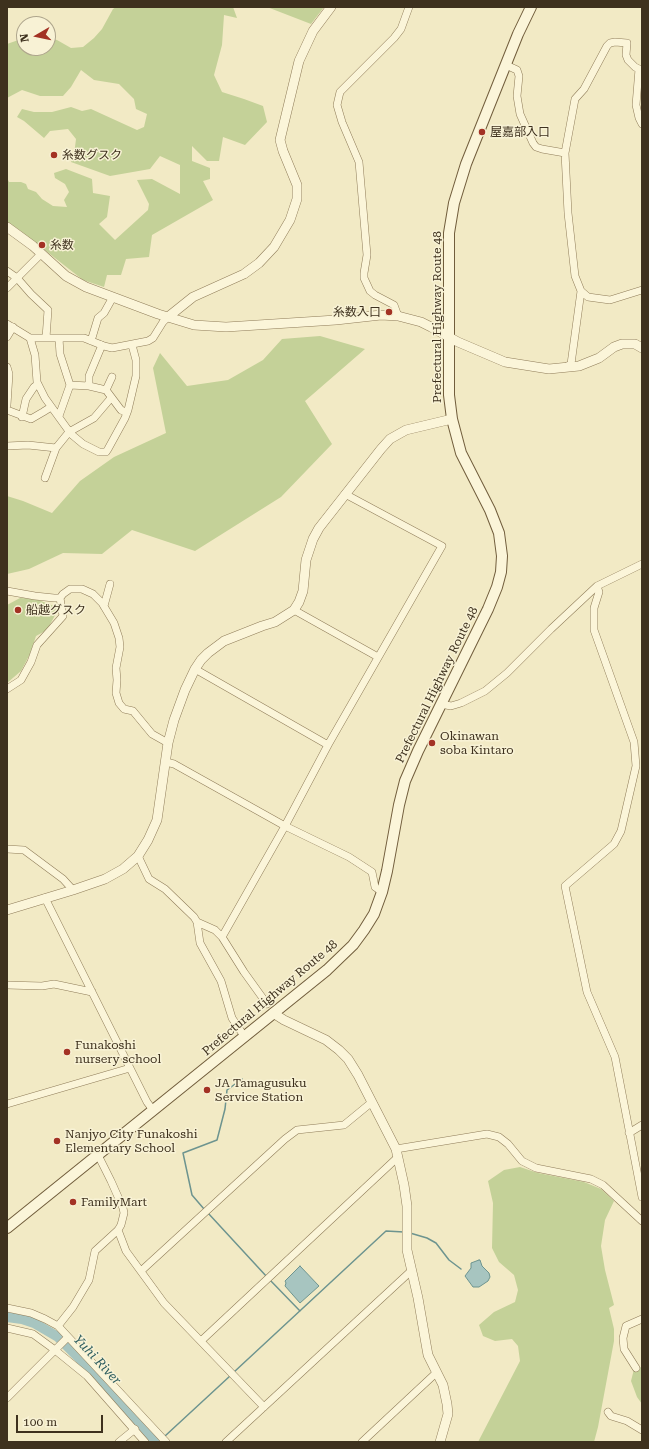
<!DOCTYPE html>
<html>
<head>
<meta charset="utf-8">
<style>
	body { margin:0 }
	#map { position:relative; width:649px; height:1449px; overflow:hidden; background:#f2eac5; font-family:"Roboto Serif",serif }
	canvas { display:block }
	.frame { position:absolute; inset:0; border:8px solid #3e311e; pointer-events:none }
	.north { position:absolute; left:16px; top:16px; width:40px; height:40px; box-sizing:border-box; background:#f8f2d5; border:1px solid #aea58c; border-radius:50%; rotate:261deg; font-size:11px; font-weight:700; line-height:16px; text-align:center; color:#3e311e }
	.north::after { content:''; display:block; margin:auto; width:14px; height:18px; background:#a33224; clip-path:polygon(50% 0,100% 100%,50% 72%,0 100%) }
	.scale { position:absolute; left:16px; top:1415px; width:87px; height:18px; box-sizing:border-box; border:2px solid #3e311e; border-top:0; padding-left:5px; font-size:12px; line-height:14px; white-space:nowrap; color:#3e311e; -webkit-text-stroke:3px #f8f2d5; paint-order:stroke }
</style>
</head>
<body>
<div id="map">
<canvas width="649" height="1449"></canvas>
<div class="frame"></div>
<div class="north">N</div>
<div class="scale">100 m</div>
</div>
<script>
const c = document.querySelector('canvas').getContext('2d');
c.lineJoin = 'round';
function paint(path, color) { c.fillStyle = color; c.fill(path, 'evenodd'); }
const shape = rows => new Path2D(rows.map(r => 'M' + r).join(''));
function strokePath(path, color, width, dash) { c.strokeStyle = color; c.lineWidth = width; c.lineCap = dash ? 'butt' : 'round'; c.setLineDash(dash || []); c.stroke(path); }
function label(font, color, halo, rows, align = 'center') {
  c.font = font + ' "Roboto Serif","Noto Sans JP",serif'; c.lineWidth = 3; c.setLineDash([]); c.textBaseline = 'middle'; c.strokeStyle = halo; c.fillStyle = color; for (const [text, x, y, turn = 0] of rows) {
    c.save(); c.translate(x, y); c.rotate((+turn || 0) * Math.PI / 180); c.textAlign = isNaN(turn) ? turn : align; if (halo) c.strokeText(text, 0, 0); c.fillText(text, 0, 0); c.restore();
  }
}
paint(shape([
	[116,7,233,7,237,18,224,15,222,45,214,75,222,92,244,99,263,106,267,122,245,145,223,137,219,161,207,161,192,146,192,161,210,168,210,179,203,181,213,200,152,235,149,257,126,259,121,275,107,275,104,287,83,280,18,229,7,222,7,178,9,182,21,182,26,184,28,189,36,192,42,199,53,206,67,207,64,200,69,192,65,184,55,178,54,173,66,169,92,179,93,193,110,196,107,217,99,224,115,240,148,210,149,204,137,180,152,179,180,194,180,165,160,156,150,169,110,176,71,162,74,155,76,139,68,129,50,131,44,138,24,121,17,117,22,109,34,112,52,112,71,107,82,111,91,109,137,130,144,127,147,114,136,109,134,99,119,84,94,80,81,70,71,87,63,96,40,96,22,90,7,98,7,44,24,38,24,48,48,48,48,37,57,40,71,48,83,47,94,38,102,29,113,9],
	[267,7,324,7,311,24],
	[320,336,365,349,305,401,332,444,281,497,195,551,132,530,102,554,63,553,29,569,7,574,7,496,23,501,52,513,80,481,114,457,166,433,153,368,160,353,187,386,228,380,263,360,282,339],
	[20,598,36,599,59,608,47,630,36,636,30,654,21,671,7,683,7,605],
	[520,1167,538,1173,584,1182,601,1189,614,1201,605,1220,601,1246,605,1270,614,1305,609,1308,614,1329,614,1341,598,1427,594,1442,478,1442,520,1361,518,1346,512,1339,495,1341,483,1336,479,1325,494,1312,515,1302,518,1290,514,1275,499,1262,492,1248,493,1203,488,1181,504,1170],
	[642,1367,642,1404,637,1397,631,1381,634,1369,636,1368]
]), '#c4d198');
const water = shape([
	[479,1260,480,1260,482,1266,489,1273,490,1277,488,1281,479,1287,473,1287,465,1276,471,1268,471,1263,479,1260],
	[300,1266,319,1286,300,1303,285,1286,286,1283,285,1281,300,1266]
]);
paint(water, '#a7c5c0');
strokePath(water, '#6d948f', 1);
strokePath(shape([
	[204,1209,192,1195,183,1153,217,1140,225,1109,227,1090,242,1079],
	[208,1213,267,1277],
	[410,1233,427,1238,436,1243,449,1260,461,1269],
	[269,1279,300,1311],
	[234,1372,386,1231,404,1232],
	[165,1436,230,1376]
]), '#6d948f', 1.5);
strokePath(shape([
	[7,1317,22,1319,34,1323,58,1337,89,1368,155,1442]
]), '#a7c5c0', 10);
const minor = shape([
	[506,65,517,70,519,76,517,96,520,114,533,143,536,147,542,149,565,153],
	[639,69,635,67,628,60,626,55,627,43,615,42,610,43,607,46,584,89,575,99,565,153,568,213,575,276,581,291,588,297,610,300,642,290],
	[639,69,636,105,639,118,642,124],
	[41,254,17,278,31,294,48,310,46,338],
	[7,271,17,278,7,288],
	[398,316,394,305,375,295,370,291,364,278,364,273,367,255,359,162,342,122,337,105,340,92,394,38,401,29,409,7],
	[7,324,30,338,84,338,104,346,112,348,148,341,153,338,163,322,168,317],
	[7,337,13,327],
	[30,338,35,355,37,382,45,398,71,434,83,444,99,452,106,452,108,449,125,418,128,410,136,376,136,360,132,345],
	[59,338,60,354,70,385,59,416],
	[91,341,98,318,104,313,113,297],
	[7,367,9,374,7,405],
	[566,367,571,364,581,291],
	[70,385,89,386,106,390,121,410,127,413],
	[89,386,89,376,102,345],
	[106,390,112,377],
	[7,410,31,419,43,412,51,407],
	[22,417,26,399,34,387,38,384],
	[7,446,28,445,56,448],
	[45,478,56,448,69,432,94,418,111,398],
	[597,586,599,592,594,608,594,630,634,742,636,766,621,831,614,844,565,886,587,992,615,1057,642,1197],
	[7,591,35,596,54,598,60,598],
	[104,606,110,584],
	[294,610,378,657],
	[195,669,328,745],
	[7,689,21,680,31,662,37,645,63,616,60,598,63,594,70,589,82,589,93,594,102,603,114,623,119,638,120,647,116,668,117,680,116,693,119,703,124,709,133,711,152,734,168,743],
	[441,704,451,706,461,703,485,691,507,673,551,629,597,586,642,564],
	[166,762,174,764,285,826,349,857,372,872,375,887,382,892],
	[7,849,24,850,63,879,73,890],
	[138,856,149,879,165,889,194,917,197,922,200,943,221,981,232,1018,244,1036],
	[45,898,147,1102,153,1110],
	[197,922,215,930,222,937,244,972,267,1004],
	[222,937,285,826,328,745,442,546,345,494],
	[7,985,42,986,54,984,92,992],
	[7,1104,130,1068],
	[629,1133,642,1125],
	[396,1149,487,1134,499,1137,508,1144,522,1161,536,1168,591,1179,603,1185,642,1221],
	[118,1230,126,1251,164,1303,264,1407],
	[141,1271,285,1139,297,1130,344,1125,372,1102],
	[7,1308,31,1313,45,1319,58,1326,166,1442],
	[58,1326,73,1307,89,1280,95,1251,118,1230,121,1225,124,1213,123,1208,111,1181,98,1155],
	[7,1328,33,1334,55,1350,87,1376,145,1442],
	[201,1341,398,1157],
	[636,1368,624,1349,623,1338,626,1326,642,1319],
	[7,1398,68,1337],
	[608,1412,611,1416,627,1421,642,1430],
	[119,1442,135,1429],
	[226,1442,411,1271],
	[362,1442,436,1373]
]);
const tertiary = shape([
	[7,227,33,246,66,276,86,287,158,314,194,325,226,327,336,320,381,315,398,316,421,322,431,327,458,342,505,362,549,369,579,366,599,358,614,347,622,344,635,344,642,348],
	[168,317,193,297,244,274,259,263,274,247,290,220,297,199,297,185,283,151,280,140,299,61,313,31,331,7],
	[7,910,73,890,105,879,123,869,138,856,148,840,157,820,168,743,174,720,185,690,195,669,201,660,208,653,224,641,262,626,275,622,294,610,299,602,303,591,306,560,313,539,319,528,381,449,390,439,406,430,452,419],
	[273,1013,284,1020,326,1040,339,1050,348,1059,358,1075,396,1149,404,1185,407,1206,407,1250,418,1298,426,1344,428,1355,443,1385,447,1404,448,1414,440,1442]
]);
const secondary = shape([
	[7,1228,327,970,353,945,364,930,374,914,382,892,387,871,399,805,405,781,418,751,488,609,497,587,501,572,502,556,499,533,490,510,461,453,452,419,449,395,449,233,454,203,466,164,518,34,531,7]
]);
strokePath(minor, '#8f7c59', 8);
strokePath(tertiary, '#8f7c59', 10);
strokePath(secondary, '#715d3c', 12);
strokePath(minor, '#fbf5d9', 7);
strokePath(tertiary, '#fbf5d9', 9);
strokePath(secondary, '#fbf5d9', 10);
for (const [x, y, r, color] of [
	[482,132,4,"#a33224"],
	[54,155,4,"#a33224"],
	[42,245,4,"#a33224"],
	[389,312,4,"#a33224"],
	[18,610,4,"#a33224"],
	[432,743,4,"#a33224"],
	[67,1052,4,"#a33224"],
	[207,1090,4,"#a33224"],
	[57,1141,4,"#a33224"],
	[73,1202,4,"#a33224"]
]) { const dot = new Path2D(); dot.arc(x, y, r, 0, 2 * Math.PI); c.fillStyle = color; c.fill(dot); strokePath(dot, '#f8f2d5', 1.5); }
label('12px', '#3e311e', '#f8f2d5', [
	["屋嘉部入口",490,132],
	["糸数グスク",62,155],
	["糸数",50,245],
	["糸数入口",381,312,"right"],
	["船越グスク",26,610],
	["Okinawan",440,736],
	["soba Kintaro",440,750],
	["Funakoshi",75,1045],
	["nursery school",75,1059],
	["JA Tamagusuku",215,1083],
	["Service Station",215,1097],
	["Nanjyo City Funakoshi",65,1134],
	["Elementary School",65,1148],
	["FamilyMart",81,1202]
], 'left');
label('12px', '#3e311e', '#f8f2d5', [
	["Prefectural Highway Route 48",437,317,-90],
	["Prefectural Highway Route 48",437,685,-64],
	["Prefectural Highway Route 48",270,998,-40]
]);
label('italic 13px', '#2c5c5e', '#f8f2d5', [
	["Yuhi River",97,1360,47]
]);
</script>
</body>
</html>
